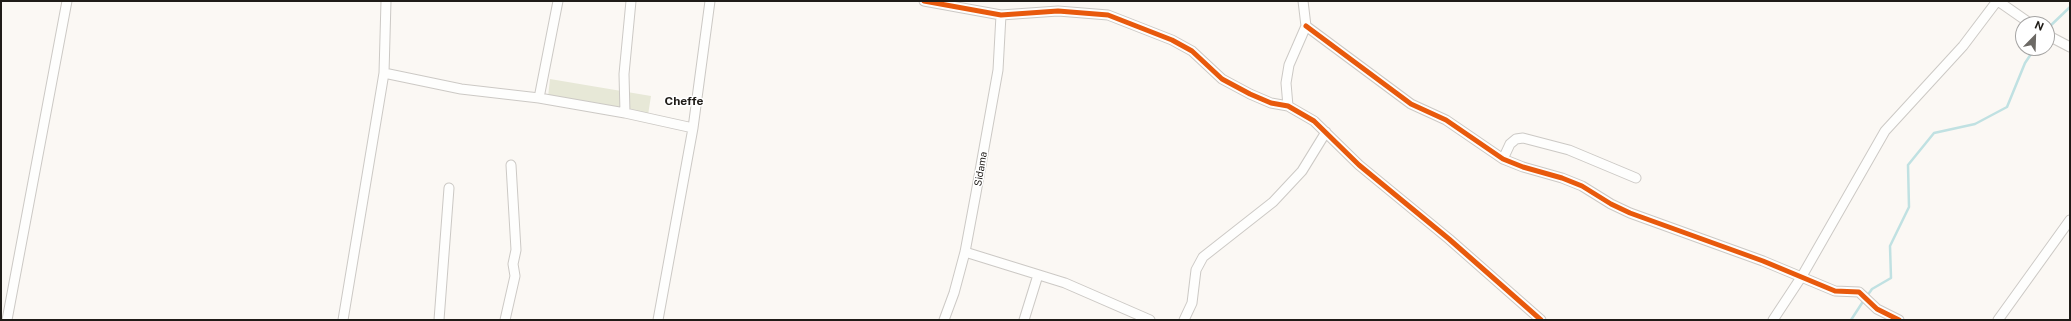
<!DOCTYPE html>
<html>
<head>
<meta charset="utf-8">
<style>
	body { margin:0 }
	#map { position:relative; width:2071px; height:321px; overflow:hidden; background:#fbf8f4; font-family:"Public Sans",sans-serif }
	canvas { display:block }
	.frame { position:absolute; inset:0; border:2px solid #1f1c18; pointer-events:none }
	.north { position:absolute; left:2015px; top:16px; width:40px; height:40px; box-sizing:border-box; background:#fff; border:1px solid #a5a4a3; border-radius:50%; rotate:23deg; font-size:11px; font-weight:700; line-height:16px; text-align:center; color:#1f1c18 }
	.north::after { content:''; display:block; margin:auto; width:14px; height:18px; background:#6c6965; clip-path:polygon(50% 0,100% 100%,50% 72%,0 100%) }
</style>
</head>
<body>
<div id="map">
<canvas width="2071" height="321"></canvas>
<div class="frame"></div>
<div class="north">N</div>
</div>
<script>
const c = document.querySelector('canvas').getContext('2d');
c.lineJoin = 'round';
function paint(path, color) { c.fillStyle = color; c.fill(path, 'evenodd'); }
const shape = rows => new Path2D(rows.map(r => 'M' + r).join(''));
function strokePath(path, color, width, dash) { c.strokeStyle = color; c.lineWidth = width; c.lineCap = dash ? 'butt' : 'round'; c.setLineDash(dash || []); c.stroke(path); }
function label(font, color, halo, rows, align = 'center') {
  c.font = font + ' "Public Sans",sans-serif'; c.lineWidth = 3; c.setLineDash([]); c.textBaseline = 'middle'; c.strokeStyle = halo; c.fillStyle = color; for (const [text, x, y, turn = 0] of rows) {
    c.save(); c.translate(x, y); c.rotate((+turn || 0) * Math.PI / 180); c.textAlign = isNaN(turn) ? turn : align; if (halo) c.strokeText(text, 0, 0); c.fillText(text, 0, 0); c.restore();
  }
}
paint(shape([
	[550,79,651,96,648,115,548,97]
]), '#e7e8d7');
strokePath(shape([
	[2047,29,2070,7],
	[1867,296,1872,289,1891,278,1890,246,1909,207,1908,165,1934,133,1975,124,2007,107,2025,63,2035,48],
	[1851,320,1864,300]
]), '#c0e1e2', 2.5);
const street = shape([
	[924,1,1001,15,1058,11,1108,15,1172,40,1192,51,1222,79,1250,94,1271,103,1288,106,1314,121,1359,165,1449,239,1541,320],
	[1998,1,2031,24],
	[1306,26,1411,104,1446,120,1503,159,1523,167,1562,178,1582,186,1611,204,1630,213,1763,261,1835,291,1859,292,1877,309,1899,320],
	[2047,35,2070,47],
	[384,73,461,89,539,98,625,113,693,128],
	[539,98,558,1],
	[1288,106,1286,83,1289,65,1306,26,1303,1],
	[625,113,624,74,631,1],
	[1503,159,1510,144,1516,139,1523,138,1569,150,1636,178],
	[965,252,1065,283,1150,320],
	[7,320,67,1],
	[343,320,384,73,386,1],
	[439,320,449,188],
	[505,320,515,276,513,264,516,250,511,165],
	[658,320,693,128,710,1],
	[944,320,954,293,965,252,976,193,998,70,1001,15],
	[1024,320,1038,275],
	[1184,320,1192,303,1196,270,1203,257,1273,202,1302,171,1326,132],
	[1773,320,1802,276,1885,131,1963,46,1997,1],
	[1998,320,2070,220]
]);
strokePath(street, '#ccc9c5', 11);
strokePath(street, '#fefefd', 9);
strokePath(shape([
	[924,1,1001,15,1058,11,1108,15,1172,40,1192,51,1222,79,1250,94,1271,103,1288,106,1314,121,1359,165,1449,239,1541,320],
	[1306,26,1411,104,1446,120,1503,159,1523,167,1562,178,1582,186,1611,204,1630,213,1763,261,1835,291,1859,292,1877,309,1899,320]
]), '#e8590c', 5);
label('10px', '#1f1c18', '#fff', [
	["Sidama",981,169,-80]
]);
label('bold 12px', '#1f1c18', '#fff', [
	["Cheffe",684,101]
]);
</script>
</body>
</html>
